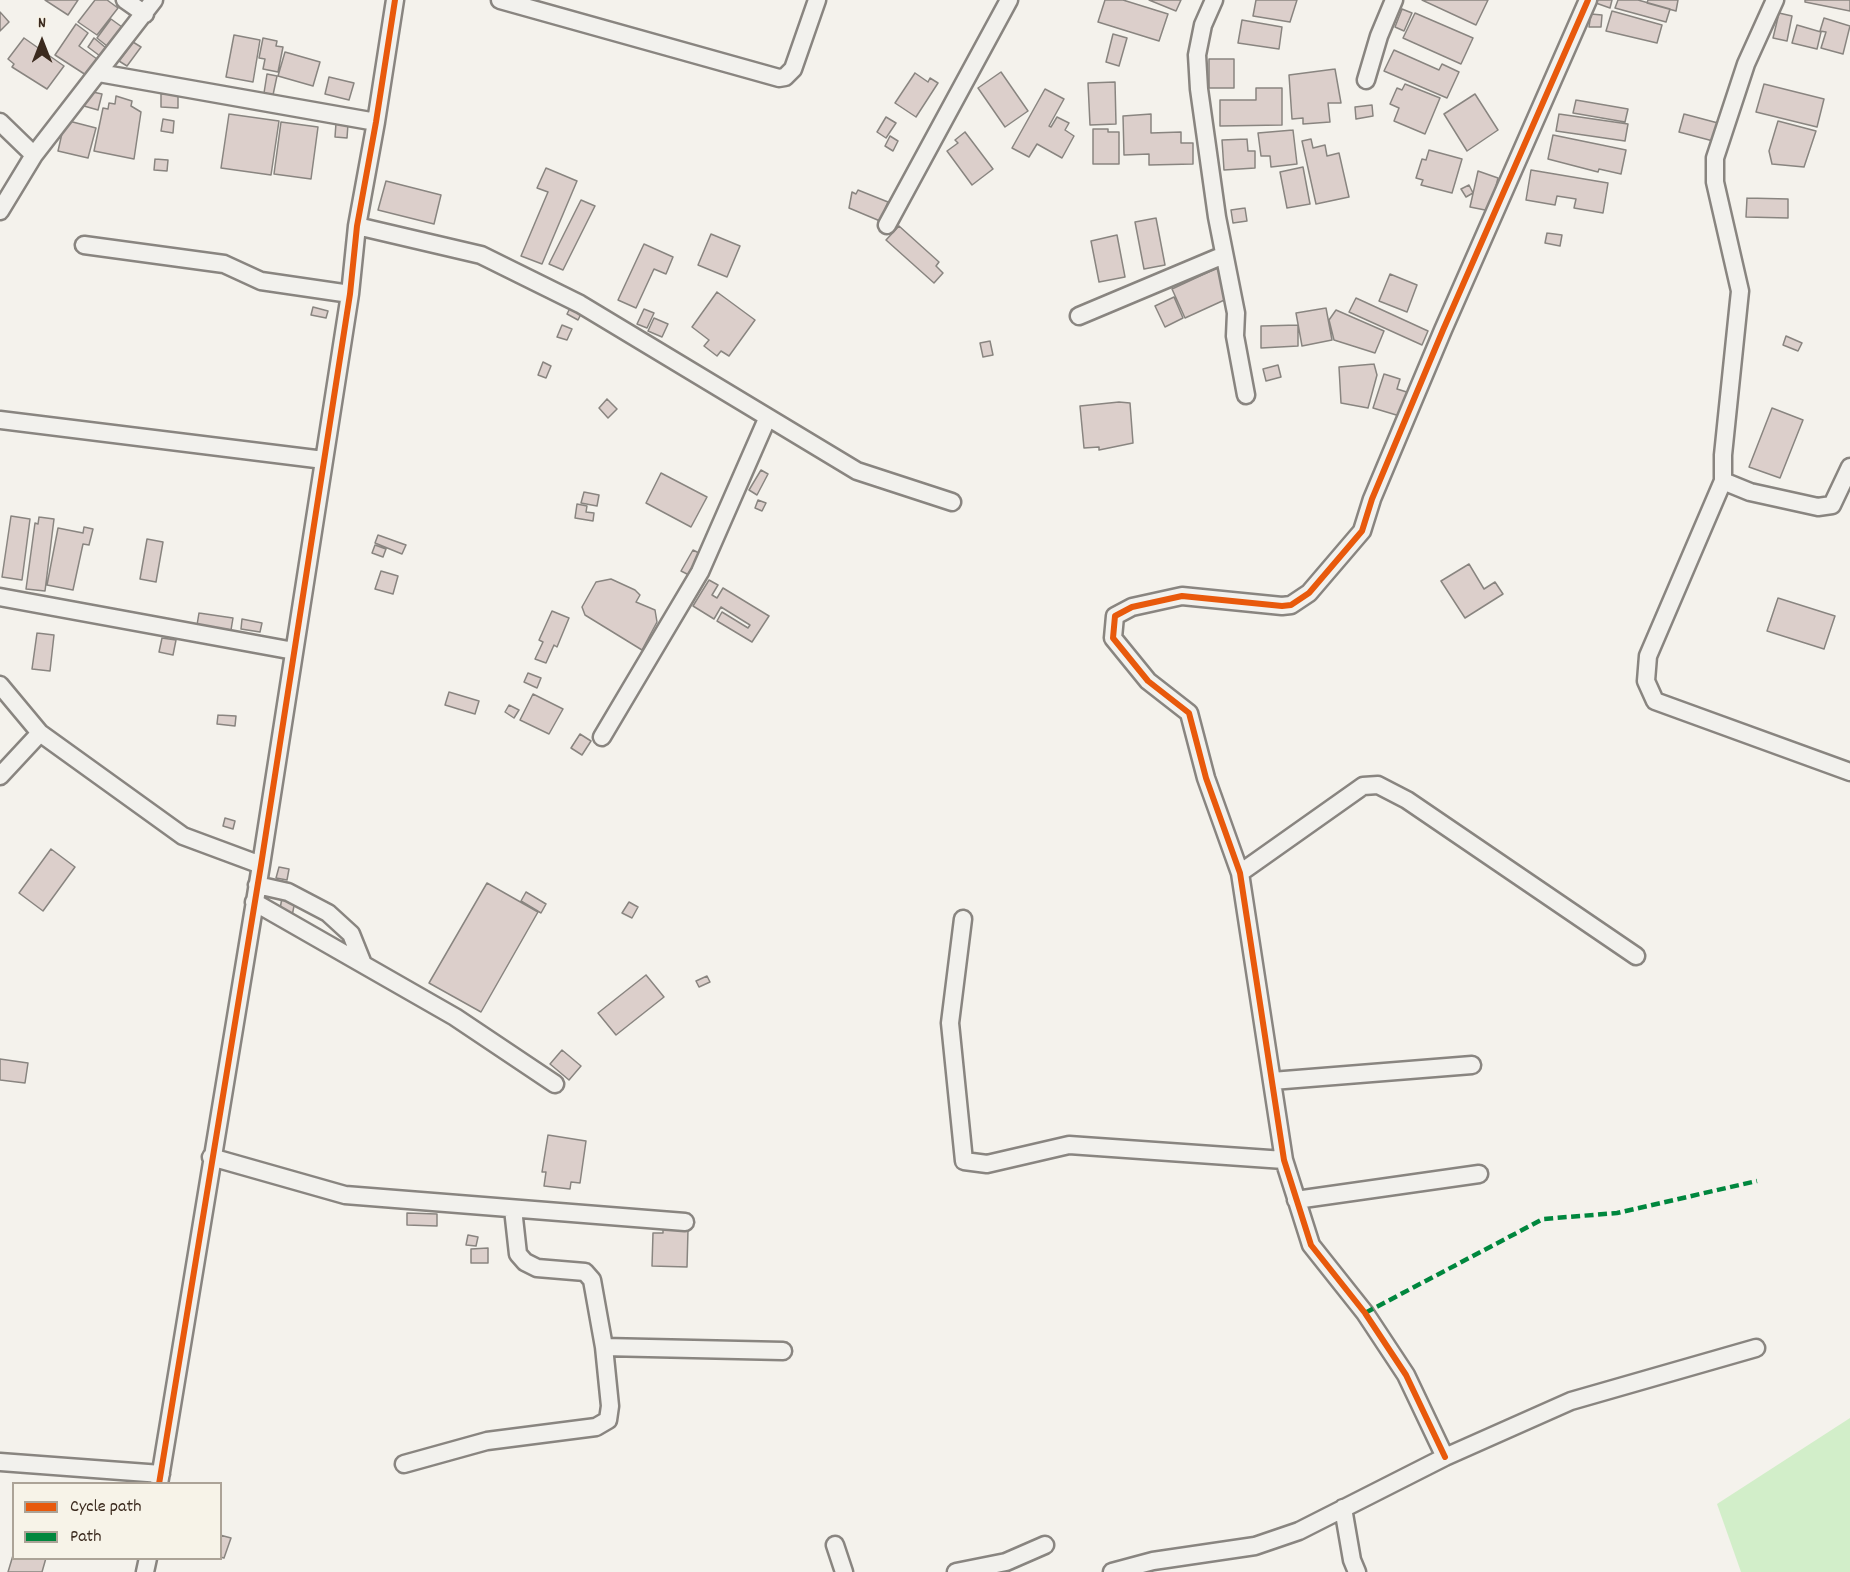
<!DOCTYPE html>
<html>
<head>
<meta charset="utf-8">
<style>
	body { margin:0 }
	#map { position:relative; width:1850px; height:1572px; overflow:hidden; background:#f4f2ec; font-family:Dekko,sans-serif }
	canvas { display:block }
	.legend { position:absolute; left:12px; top:1482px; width:210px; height:78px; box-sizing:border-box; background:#f7f3e8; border:2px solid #aca397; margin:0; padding:8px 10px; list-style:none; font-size:18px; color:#3b2a1e }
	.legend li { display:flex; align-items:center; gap:12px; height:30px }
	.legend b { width:30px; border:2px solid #aca397 }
	.north { position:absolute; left:12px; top:12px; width:60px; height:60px; -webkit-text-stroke:4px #f7f3e8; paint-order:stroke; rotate:0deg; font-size:16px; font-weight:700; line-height:24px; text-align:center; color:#3b2a1e }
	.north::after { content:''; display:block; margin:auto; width:21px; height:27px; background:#3b2a1e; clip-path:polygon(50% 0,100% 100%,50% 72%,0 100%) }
</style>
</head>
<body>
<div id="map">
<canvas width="1850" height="1572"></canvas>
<ul class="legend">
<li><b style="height:8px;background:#e8590c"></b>Cycle path</li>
<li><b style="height:8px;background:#00873e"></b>Path</li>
</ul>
<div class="north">N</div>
</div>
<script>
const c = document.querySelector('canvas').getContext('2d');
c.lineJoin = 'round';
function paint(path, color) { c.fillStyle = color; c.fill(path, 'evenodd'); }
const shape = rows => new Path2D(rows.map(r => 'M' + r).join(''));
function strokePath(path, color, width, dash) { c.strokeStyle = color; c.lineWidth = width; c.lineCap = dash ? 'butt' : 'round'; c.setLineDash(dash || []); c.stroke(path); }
paint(shape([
	[1850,1418,1850,1572,1741,1572,1717,1504]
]), '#d2eec9');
const building = shape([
	[45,0,78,0,68,15,45,0],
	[95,0,107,0,118,8,97,35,78,22,95,0],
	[1105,0,1123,0,1168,14,1159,41,1098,22,1105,0],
	[1149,0,1181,0,1176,11,1149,0],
	[1256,0,1297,0,1290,22,1253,16,1256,0],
	[1422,0,1488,0,1476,25,1422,0],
	[1594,0,1612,0,1610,8,1593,2,1594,0],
	[1618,0,1638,0,1670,9,1666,22,1615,8,1618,0],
	[1648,0,1678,0,1676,11,1647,3,1648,0],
	[1805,0,1850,0,1850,11,1805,2,1805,0],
	[1402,9,1412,13,1404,31,1395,27,1402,9],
	[1612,11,1662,25,1657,43,1606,31,1612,11],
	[0,12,9,22,0,31,0,12],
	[1415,13,1473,38,1461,64,1403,38,1415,13],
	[1779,13,1792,16,1787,41,1773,38,1779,13],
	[1591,14,1602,15,1601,27,1589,27,1591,14],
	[1824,18,1850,26,1843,54,1821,48,1826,32,1820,31,1824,18],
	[111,19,122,27,107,46,97,38,111,19],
	[1242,20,1282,27,1279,49,1238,43,1242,20],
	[76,24,88,33,79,46,97,59,86,75,55,55,76,24],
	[1797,25,1821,32,1817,49,1792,43,1797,25],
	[1113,34,1127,38,1119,66,1106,62,1113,34],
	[234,35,260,40,253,82,226,77,234,35],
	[24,38,64,66,47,89,12,67,14,64,8,59,24,38],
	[94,38,106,48,100,56,88,47,94,38],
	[263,38,277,41,276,46,283,47,278,72,263,69,265,59,259,58,263,38],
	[133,42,141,47,127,66,119,61,133,42],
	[1394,50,1439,70,1442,64,1459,72,1447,98,1384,71,1394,50],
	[285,52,320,62,313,86,278,76,285,52],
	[1209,59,1234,59,1234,88,1209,88,1209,59],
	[1335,69,1341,103,1328,103,1330,122,1303,124,1303,118,1292,119,1289,75,1335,69],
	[1001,72,1028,111,1005,127,978,88,1001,72],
	[915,73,928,82,930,78,938,83,916,117,895,103,915,73],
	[267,74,277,76,273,95,264,93,267,74],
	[329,77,354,83,349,100,325,94,329,77],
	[1115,82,1116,124,1090,125,1088,83,1115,82],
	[1405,84,1440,98,1425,134,1394,121,1399,108,1390,104,1397,88,1402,90,1405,84],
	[1764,84,1824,99,1817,127,1756,112,1764,84],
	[1256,88,1282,88,1282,125,1220,126,1220,100,1256,100,1256,88],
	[1045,89,1064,99,1049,126,1051,127,1057,117,1069,123,1065,130,1074,136,1062,158,1037,144,1029,157,1012,148,1045,89],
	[88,91,102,94,98,110,84,106,88,91],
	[161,94,178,94,178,108,161,107,161,94],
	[1475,94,1498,130,1467,151,1444,114,1475,94],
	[116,96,132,101,131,106,141,112,134,159,94,151,103,108,108,109,109,103,115,104,116,96],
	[1576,100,1628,109,1625,122,1573,113,1576,100],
	[1372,105,1373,116,1356,119,1355,107,1372,105],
	[229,114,279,121,271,175,221,168,229,114],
	[1151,114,1151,133,1181,132,1181,143,1193,143,1193,164,1149,165,1149,154,1124,155,1123,116,1151,114],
	[1559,114,1628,124,1625,141,1556,131,1559,114],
	[1684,114,1718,123,1713,141,1679,132,1684,114],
	[886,117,896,123,886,138,877,132,886,117],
	[163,119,174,121,173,133,161,131,163,119],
	[65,120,96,128,88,158,58,151,65,120],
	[1778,121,1816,131,1804,167,1772,164,1769,151,1778,121],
	[281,122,318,127,311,179,274,174,281,122],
	[336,123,348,124,347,138,335,137,336,123],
	[1093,129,1108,129,1108,132,1119,132,1119,164,1093,164,1093,129],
	[1293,130,1297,164,1271,167,1270,156,1261,156,1258,133,1293,130],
	[965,132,993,169,972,185,947,151,958,143,955,140,965,132],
	[1553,135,1626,150,1621,174,1599,169,1598,172,1548,159,1553,135],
	[890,136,898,141,893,151,885,146,890,136],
	[1247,139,1248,151,1255,151,1255,168,1224,170,1222,140,1247,139],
	[1311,139,1313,148,1325,145,1327,156,1339,153,1349,197,1316,204,1302,141,1311,139],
	[1429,150,1462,159,1452,193,1421,185,1423,180,1416,178,1422,159,1426,160,1429,150],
	[155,159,168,160,167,171,154,170,155,159],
	[1303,167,1310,204,1287,208,1280,172,1303,167],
	[546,168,577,181,542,264,521,256,548,192,537,188,546,168],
	[1531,170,1608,183,1603,213,1574,208,1576,199,1557,196,1555,205,1526,200,1531,170],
	[1478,171,1498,178,1490,211,1470,207,1478,171],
	[386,181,441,195,434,224,378,210,386,181],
	[1469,185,1473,193,1466,197,1461,189,1469,185],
	[858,190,888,202,880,221,849,208,852,192,856,194,858,190],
	[1747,198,1788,199,1788,218,1746,217,1747,198],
	[581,200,595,206,563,270,549,264,581,200],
	[1245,208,1247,221,1233,223,1231,210,1245,208],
	[1156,218,1165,265,1144,269,1135,222,1156,218],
	[899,226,939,262,936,266,943,273,934,283,886,240,899,226],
	[1547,233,1562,235,1560,246,1545,243,1547,233],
	[711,234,740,246,727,277,698,265,711,234],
	[1117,235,1125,277,1099,282,1091,241,1117,235],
	[644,244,673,257,666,274,654,269,636,308,618,300,644,244],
	[1217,268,1231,297,1185,318,1172,289,1217,268],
	[1390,274,1417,285,1407,312,1379,301,1390,274],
	[717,292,755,320,729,356,721,351,717,356,704,346,709,340,692,327,717,292],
	[1174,297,1183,318,1165,327,1155,306,1174,297],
	[1356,298,1428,331,1422,345,1349,312,1356,298],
	[572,304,583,310,578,320,567,314,572,304],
	[313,307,328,311,326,318,311,315,313,307],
	[1326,308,1332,340,1302,346,1296,313,1326,308],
	[644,309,654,313,647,328,637,324,644,309],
	[1336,310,1384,331,1375,353,1334,340,1329,320,1336,310],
	[654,318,668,324,662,337,648,331,654,318],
	[562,325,572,329,567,340,557,337,562,325],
	[1298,325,1298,346,1261,348,1261,326,1298,325],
	[1786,336,1802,343,1798,351,1783,345,1786,336],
	[990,341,993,355,983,357,980,343,990,341],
	[543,362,551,366,546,378,538,375,543,362],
	[1374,364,1377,375,1368,408,1341,403,1339,367,1374,364],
	[1278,365,1281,377,1266,381,1263,369,1278,365],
	[1384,374,1400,379,1397,389,1410,393,1403,417,1373,408,1384,374],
	[607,399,617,409,608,418,599,408,607,399],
	[1119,402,1130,403,1133,443,1099,450,1099,447,1084,448,1080,406,1119,402],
	[1772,408,1803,420,1780,478,1749,467,1772,408],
	[761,470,768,474,757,495,749,490,761,470],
	[661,473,707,497,691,527,646,503,661,473],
	[584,492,599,495,597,506,581,503,584,492],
	[758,500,766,503,762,511,755,508,758,500],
	[577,504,587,506,586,512,594,513,593,521,575,518,577,504],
	[11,516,30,519,22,580,2,577,11,516],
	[39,517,54,519,45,591,26,589,35,523,38,524,39,517],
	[84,527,93,529,89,545,83,544,73,590,47,585,58,528,83,533,84,527],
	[378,535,406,545,402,554,375,543,378,535],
	[147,539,163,542,156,582,140,579,147,539],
	[375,545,386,549,383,557,372,553,375,545],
	[693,550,701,554,689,575,681,571,693,550],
	[1469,564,1484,589,1495,582,1503,594,1465,618,1441,581,1469,564],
	[381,571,398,576,393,594,375,589,381,571],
	[611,579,635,590,640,595,636,602,655,610,657,622,642,650,585,615,582,607,596,582,611,579],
	[709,580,718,585,712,595,717,598,723,588,769,616,752,642,717,621,722,612,748,628,750,625,721,607,714,619,693,606,709,580],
	[1778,598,1835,616,1824,649,1767,631,1778,598],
	[552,611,569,618,557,647,554,645,546,663,535,659,543,642,539,640,552,611],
	[199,613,233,618,231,630,197,625,199,613],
	[242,619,262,623,260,632,241,629,242,619],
	[37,633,54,635,50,671,32,669,37,633],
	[162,638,176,640,173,655,159,652,162,638],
	[528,673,541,678,537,688,524,682,528,673],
	[449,692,479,701,475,714,445,705,449,692],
	[533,694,563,709,549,734,520,720,533,694],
	[509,705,519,710,514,718,505,712,509,705],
	[218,715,236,716,235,726,217,724,218,715],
	[580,734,591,741,582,755,571,748,580,734],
	[225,818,235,821,233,829,223,826,225,818],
	[51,849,75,867,43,911,19,893,51,849],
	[279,867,289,869,287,880,276,878,279,867],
	[487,883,538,912,481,1012,429,983,487,883],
	[526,892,546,904,541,913,521,901,526,892],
	[282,898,295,901,292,916,279,914,282,898],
	[629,902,638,907,632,918,622,913,629,902],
	[646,975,664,997,616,1035,598,1013,646,975],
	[707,976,710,982,699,987,696,981,707,976],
	[562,1050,581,1066,569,1080,550,1064,562,1050],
	[0,1059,28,1063,25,1083,0,1080,0,1059],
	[548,1135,586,1141,580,1183,571,1182,570,1189,544,1186,546,1172,542,1172,548,1135],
	[407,1213,437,1214,437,1226,407,1225,407,1213],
	[663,1229,688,1230,687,1267,652,1266,653,1233,663,1233,663,1229],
	[468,1235,478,1237,476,1246,466,1245,468,1235],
	[488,1248,488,1263,471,1263,471,1249,488,1248],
	[220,1535,231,1538,224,1558,220,1557,220,1535],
	[14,1552,14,1558,46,1558,42,1572,8,1572,14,1552]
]);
paint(building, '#dccfcb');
strokePath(building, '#898580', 1.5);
const minor = shape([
	[125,0,145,14],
	[500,0,779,78,785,77,793,69,817,0],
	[1214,0,1203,25,1197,55,1199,89,1217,217,1236,313,1235,336,1246,395],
	[1775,0,1746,64,1715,158,1715,182,1740,291,1723,455,1723,481,1750,492,1818,507,1832,505,1850,467],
	[99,73,376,122],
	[1366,80,1379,36,1394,0],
	[0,122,34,155],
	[0,211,34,155,154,0],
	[887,225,1009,0],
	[357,226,481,255,580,304,857,471,952,502],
	[84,245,224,264,261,281,350,294],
	[1079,316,1224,255],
	[0,420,324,460],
	[1723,481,1648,656,1646,681,1655,701,1850,772],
	[0,597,294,651],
	[0,685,40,733,183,836,261,865],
	[602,737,700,572,767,419],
	[0,776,40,733],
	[1240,873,1363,786,1378,785,1407,800,1636,956],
	[257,885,288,892,328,913,351,934,363,964],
	[254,902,455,1017,555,1084],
	[963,919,950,1023,964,1161,987,1164,1069,1145,1284,1160],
	[1272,1081,1472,1065],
	[211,1157,345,1195,685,1222],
	[1296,1200,1479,1174],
	[604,1347,783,1351],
	[1445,1457,1406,1375,1365,1313,1311,1245,1284,1160,1240,873,1206,778,1189,713,1148,681,1113,638,1115,616,1132,607,1182,596,1282,606,1291,605,1309,593,1362,531,1372,499,1443,330,1588,0],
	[0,1462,161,1474],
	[404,1464,487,1441,596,1427,608,1420,610,1406,604,1347,592,1280,585,1272,537,1268,525,1262,518,1254,513,1209],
	[159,1484,261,865,350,294,357,226,376,122,395,0],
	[1343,1508,1352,1560,1357,1572],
	[835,1545,844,1572],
	[145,1572,148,1558],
	[956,1572,1006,1562,1045,1545],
	[1112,1572,1153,1561,1255,1546,1299,1531,1445,1457,1571,1401,1756,1348]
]);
strokePath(minor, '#898580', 21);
strokePath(minor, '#f2f1ed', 16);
strokePath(shape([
	[1365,1313,1543,1219,1617,1213,1757,1181]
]), '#00873e', 4.5, [9, 4.5]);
strokePath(shape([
	[1445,1457,1406,1375,1365,1313,1311,1245,1284,1160,1240,873,1206,778,1189,713,1148,681,1113,638,1115,616,1132,607,1182,596,1282,606,1291,605,1309,593,1362,531,1372,499,1443,330,1588,0],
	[159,1484,261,865,350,294,357,226,376,122,395,0]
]), '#e8590c', 6);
</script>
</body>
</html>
